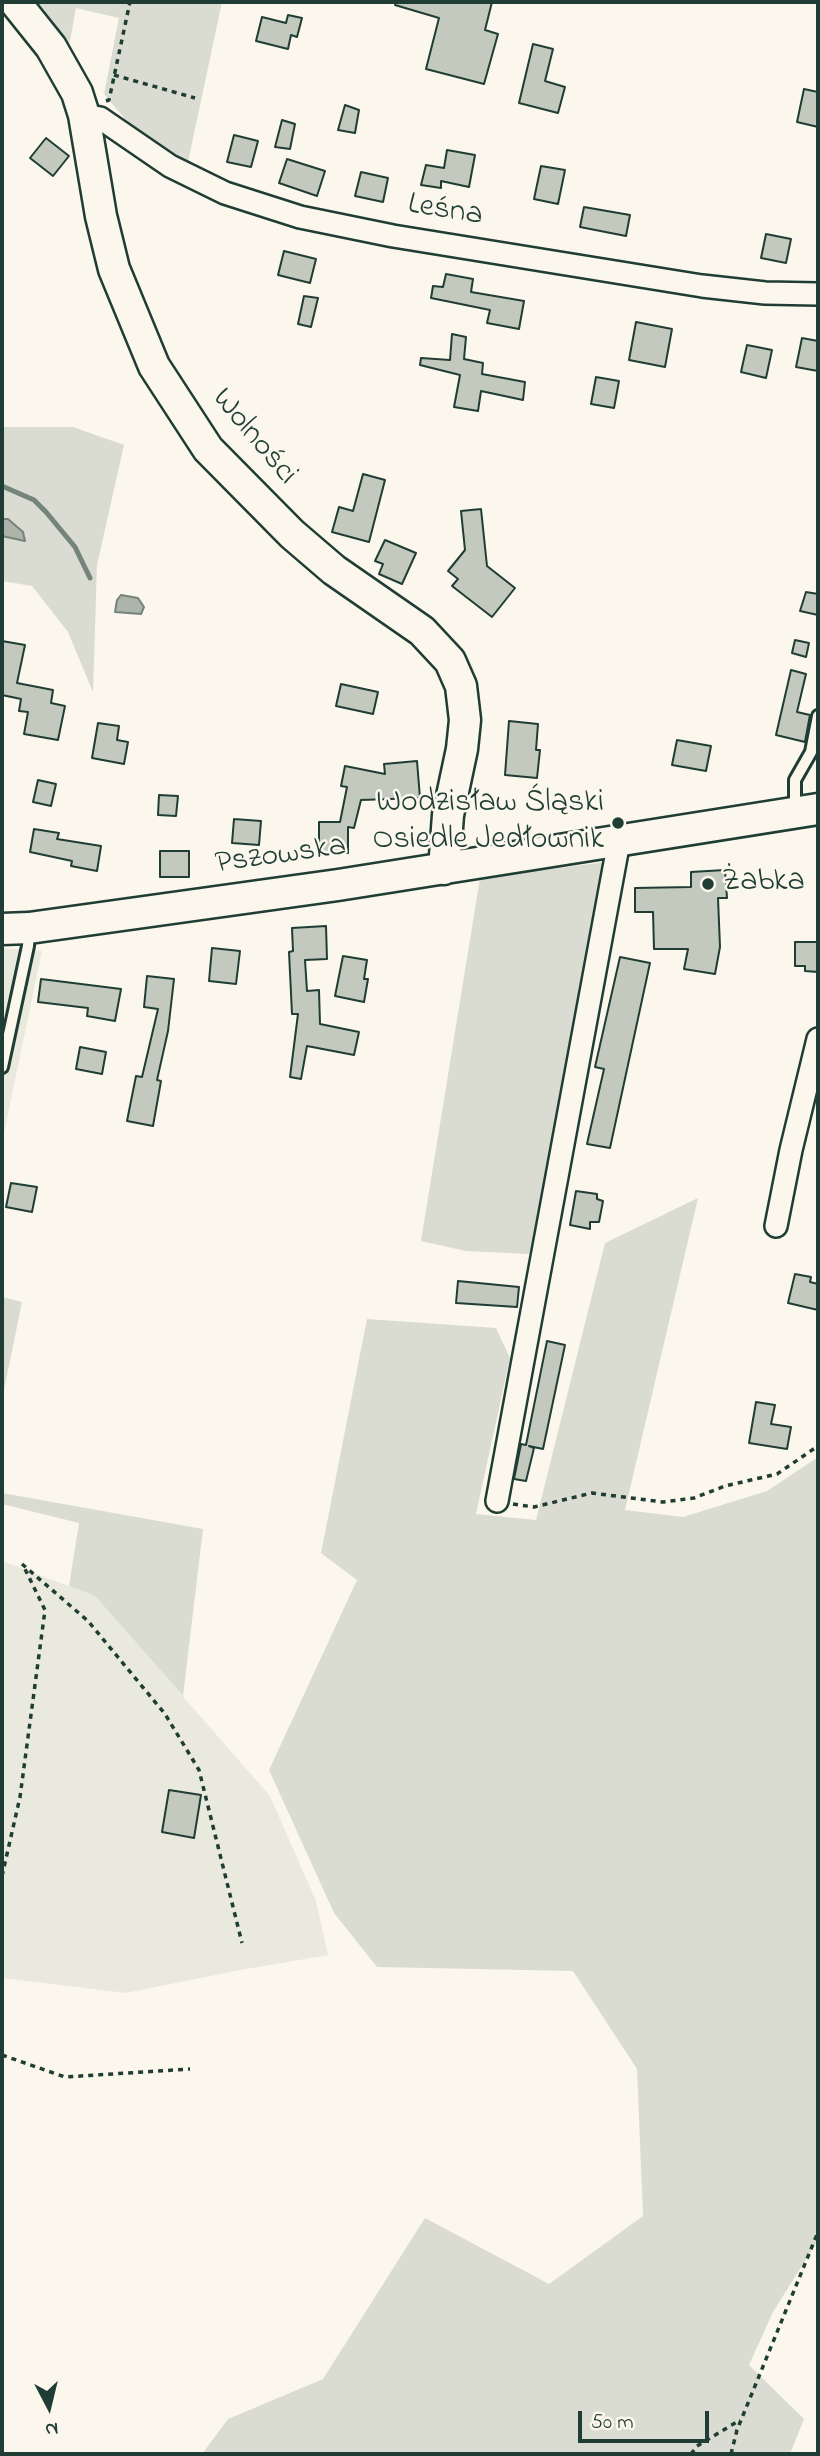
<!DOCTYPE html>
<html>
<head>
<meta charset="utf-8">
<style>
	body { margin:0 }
	#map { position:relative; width:820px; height:2456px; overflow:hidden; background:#fbf7ec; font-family:"Indie Flower",sans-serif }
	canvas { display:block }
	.frame { position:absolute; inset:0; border:4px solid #1f3d34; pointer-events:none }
	.north { position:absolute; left:14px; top:2372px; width:70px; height:70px; -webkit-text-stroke:5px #fbf7ec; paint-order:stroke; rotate:173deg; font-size:19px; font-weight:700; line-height:28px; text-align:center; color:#1f3d34 }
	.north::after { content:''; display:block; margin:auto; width:24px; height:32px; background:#1f3d34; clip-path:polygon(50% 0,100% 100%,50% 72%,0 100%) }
	.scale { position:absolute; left:578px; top:2411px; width:131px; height:32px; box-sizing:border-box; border:4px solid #1f3d34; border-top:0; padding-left:9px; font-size:21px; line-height:24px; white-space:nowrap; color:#1f3d34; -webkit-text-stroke:5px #fbf7ec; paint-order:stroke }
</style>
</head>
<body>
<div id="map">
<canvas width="820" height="2456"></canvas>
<div class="frame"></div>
<div class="north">N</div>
<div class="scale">50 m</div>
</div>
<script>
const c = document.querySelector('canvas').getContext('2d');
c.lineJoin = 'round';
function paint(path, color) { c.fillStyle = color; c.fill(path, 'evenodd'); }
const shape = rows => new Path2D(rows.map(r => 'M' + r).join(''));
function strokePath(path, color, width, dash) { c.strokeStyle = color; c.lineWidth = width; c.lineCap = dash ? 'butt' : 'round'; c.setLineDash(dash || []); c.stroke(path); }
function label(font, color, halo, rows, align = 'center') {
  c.font = font + ' "Indie Flower",sans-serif'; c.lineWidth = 5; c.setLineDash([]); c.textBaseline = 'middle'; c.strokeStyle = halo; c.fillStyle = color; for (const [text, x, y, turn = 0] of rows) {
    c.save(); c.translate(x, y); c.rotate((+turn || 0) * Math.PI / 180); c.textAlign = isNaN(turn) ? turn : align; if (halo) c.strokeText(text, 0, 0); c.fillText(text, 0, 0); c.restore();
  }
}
paint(shape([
	[2,948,42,951,4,1133,2,1133],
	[2,1561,95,1596,270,1796,316,1901,328,1955,235,1971,126,1993,2,1978]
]), '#eae9de');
paint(shape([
	[33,2,222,2,188,162,135,131,104,94,119,18,76,8,69,46],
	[2,427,73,427,124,445,97,565,93,692,68,632,32,586,2,581],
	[606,862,538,1247,528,1254,466,1251,421,1241,480,878],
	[698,1198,625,1510,683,1517,767,1491,818,1457,818,2240,773,2312,749,2365,804,2419,790,2454,202,2454,228,2419,323,2379,425,2218,549,2284,643,2216,637,2069,573,1971,377,1967,334,1913,269,1770,357,1580,321,1553,367,1319,496,1328,510,1358,476,1514,536,1520,605,1243],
	[2,1297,22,1302,2,1400],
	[2,1493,203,1529,183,1696,95,1596,69,1586,79,1523,2,1504]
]), '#dbdcd1');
const water = shape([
	[3,519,8,519,23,532,25,541,2,536,3,519],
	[121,595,138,598,144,607,141,614,115,612,117,600,121,595]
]);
paint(water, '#adb4aa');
strokePath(water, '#74847b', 2);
strokePath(shape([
	[2,486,34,500,46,512,75,547,90,578]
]), '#74847b', 5);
const building = shape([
	[396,2,492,2,485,30,498,34,484,84,426,69,439,18,395,5,396,2],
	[288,15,302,18,297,37,291,35,288,49,256,41,262,17,286,23,288,15],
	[533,44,553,49,545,81,565,87,558,113,519,103,533,44],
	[804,89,818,92,818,127,797,122,804,89],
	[345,105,359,110,355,133,338,130,345,105],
	[282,120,295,124,290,149,275,147,282,120],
	[234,135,258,141,251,167,227,162,234,135],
	[46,138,69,156,53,176,30,158,46,138],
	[447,150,475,155,469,187,441,181,441,188,421,185,426,165,444,168,447,150],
	[287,159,325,171,317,196,279,183,287,159],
	[541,166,565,170,558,204,534,199,541,166],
	[361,172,388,178,383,202,355,196,361,172],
	[584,207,630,215,626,236,580,227,584,207],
	[766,234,791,239,786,263,761,258,766,234],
	[284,251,316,259,310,283,278,275,284,251],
	[446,274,473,279,471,292,524,301,519,329,487,323,490,310,431,298,433,286,443,287,446,274],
	[304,296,318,298,311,327,298,324,304,296],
	[636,322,672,329,665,367,629,360,636,322],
	[452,334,466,337,464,359,483,363,482,374,525,382,523,400,481,391,478,411,454,407,460,375,420,365,421,358,450,360,452,334],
	[802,338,818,341,818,371,796,367,802,338],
	[747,345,772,350,766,378,741,372,747,345],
	[596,377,619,381,614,408,591,404,596,377],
	[363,474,385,480,369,542,332,532,339,507,353,511,363,474],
	[481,509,487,566,515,588,492,617,452,586,458,579,448,571,465,550,461,511,481,509],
	[385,540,416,553,402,584,379,574,383,564,375,561,385,540],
	[806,592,818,594,818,615,800,611,806,592],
	[795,640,809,643,806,657,792,653,795,640],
	[2,641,25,645,17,683,53,690,51,703,65,706,58,740,24,734,28,712,19,711,21,699,2,695,2,641],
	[791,670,806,674,797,712,810,715,805,742,776,735,791,670],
	[341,684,378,692,373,714,336,706,341,684],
	[509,721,538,724,536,750,540,750,537,778,505,775,509,721],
	[98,723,119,726,117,740,128,742,124,764,92,758,98,723],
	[677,740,711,746,706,771,672,765,677,740],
	[417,761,420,798,361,800,354,828,348,827,348,853,319,853,319,822,340,822,347,787,341,786,345,766,385,774,384,764,417,761],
	[38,780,56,784,51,806,33,802,38,780],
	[159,795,178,796,176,816,158,815,159,795],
	[234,819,261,821,259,845,232,843,234,819],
	[34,829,59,833,57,839,101,846,97,871,71,866,72,861,30,852,34,829],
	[160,851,189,851,189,877,160,877,160,851],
	[725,870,727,898,718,898,720,947,715,974,684,969,688,949,654,949,653,912,635,912,635,888,691,887,691,872,725,870],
	[326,926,327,959,305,960,307,991,319,990,320,1024,359,1032,354,1055,307,1046,301,1079,290,1077,298,1014,292,1014,289,952,293,951,292,928,326,926],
	[795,942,818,942,818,972,805,971,805,966,795,966,795,942],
	[212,948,240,951,236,984,209,981,212,948],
	[343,956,367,960,364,979,368,979,364,1002,335,996,343,956],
	[620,957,650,963,610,1148,587,1144,604,1069,595,1067,620,957],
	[147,976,174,979,168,1031,157,1080,161,1081,153,1126,127,1121,136,1076,142,1077,158,1009,144,1007,147,976],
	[41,979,121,989,115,1021,87,1016,88,1008,38,1002,41,979],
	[80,1047,106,1052,102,1074,76,1069,80,1047],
	[11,1183,37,1187,32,1212,6,1207,11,1183],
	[576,1191,597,1194,597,1199,603,1201,599,1222,590,1222,590,1229,570,1225,576,1191],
	[795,1274,811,1277,810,1282,818,1284,818,1310,788,1303,795,1274],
	[458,1281,519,1287,517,1307,456,1303,458,1281],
	[547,1341,565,1345,543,1449,529,1446,534,1448,526,1481,514,1479,521,1444,526,1445,547,1341],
	[756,1402,775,1405,771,1424,791,1427,787,1449,749,1443,756,1402],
	[169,1790,201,1795,194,1838,162,1832,169,1790]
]);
paint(building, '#c4c9be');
strokePath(building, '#1f3d34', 2);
const lane = shape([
	[795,810,795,780,811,752,818,716],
	[2,1067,28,946,29,931]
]);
const street = shape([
	[84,115,100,118,170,166,225,193,300,217,393,236,702,286,765,293,818,294],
	[776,1226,791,1150,818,1039],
	[497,1501,619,841]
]);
const secondary = shape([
	[15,2,51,47,77,93,84,115,101,216,114,269,154,366,208,449,292,534,334,570,422,631,450,661,461,686,465,720,462,749,448,815,444,869],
	[2,929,29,928,338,885,818,809]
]);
strokePath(lane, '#1f3d34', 16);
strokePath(street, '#1f3d34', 26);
strokePath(secondary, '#1f3d34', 35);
strokePath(shape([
	[114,75,195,98],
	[106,101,109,100,130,2],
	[513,1504,534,1507,592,1493,663,1502,694,1498,725,1486,777,1474,818,1446],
	[22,1564,88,1621,165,1714,199,1770,242,1943],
	[2,1876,20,1797,45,1610,23,1565],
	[2,2055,65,2077,190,2069],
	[691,2454,697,2446,740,2420],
	[731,2454,737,2430,818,2232]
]), '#1f3d34', 3.5, [5, 5]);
strokePath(lane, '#fbf7ec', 10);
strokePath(street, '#fbf7ec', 21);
strokePath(secondary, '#fbf7ec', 30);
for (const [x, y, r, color] of [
	[618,823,7,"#1f3d34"],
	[708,884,7,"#1f3d34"]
]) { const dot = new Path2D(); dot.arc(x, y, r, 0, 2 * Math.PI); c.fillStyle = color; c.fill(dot); strokePath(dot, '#fbf7ec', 2.5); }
label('32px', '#1f3d34', '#fbf7ec', [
	["Leśna",445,212,9],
	["Wolności",253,438,50],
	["Pszowska",281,857,-8]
]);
label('32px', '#1f3d34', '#fbf7ec', [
	["Wodzisław Śląski",604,805],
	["Osiedle Jedłownik",604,842],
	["Żabka",722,884,"left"]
], 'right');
</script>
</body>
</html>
